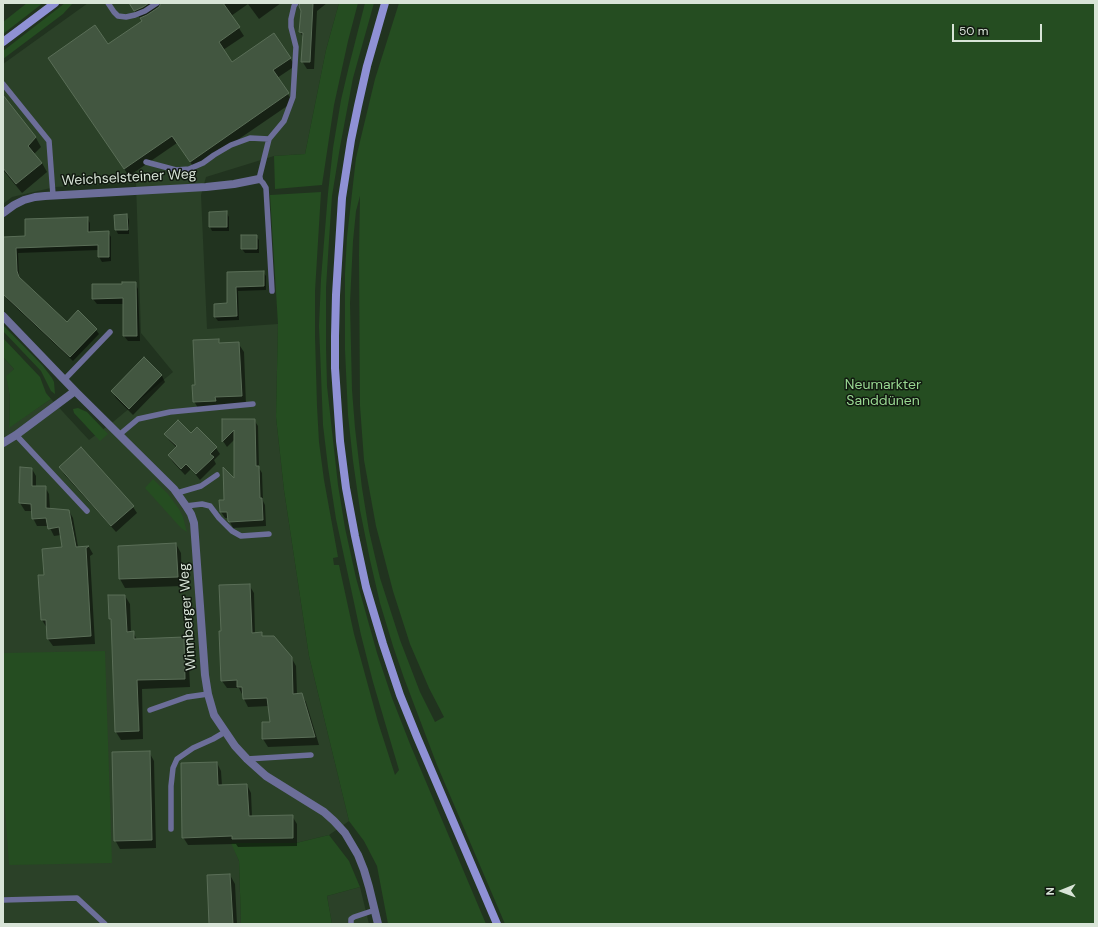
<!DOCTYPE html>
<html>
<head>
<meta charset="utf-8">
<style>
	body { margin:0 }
	#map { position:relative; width:1098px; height:927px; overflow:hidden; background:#21331f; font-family:"DM Sans",sans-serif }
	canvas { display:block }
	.frame { position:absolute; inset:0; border:4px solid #d8e4d7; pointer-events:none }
	.north { position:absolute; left:1042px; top:871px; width:40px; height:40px; -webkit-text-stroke:3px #111910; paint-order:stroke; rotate:269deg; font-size:11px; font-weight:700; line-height:16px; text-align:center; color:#d8e4d7 }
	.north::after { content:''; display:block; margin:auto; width:14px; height:18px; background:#d8e4d7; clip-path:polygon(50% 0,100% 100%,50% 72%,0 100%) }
	.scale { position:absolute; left:952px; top:24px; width:90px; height:18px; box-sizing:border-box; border:2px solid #d8e4d7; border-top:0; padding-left:5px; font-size:12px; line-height:14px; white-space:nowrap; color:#d8e4d7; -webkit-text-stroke:3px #111910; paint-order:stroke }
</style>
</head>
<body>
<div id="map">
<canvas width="1098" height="927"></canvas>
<div class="frame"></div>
<div class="north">N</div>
<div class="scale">50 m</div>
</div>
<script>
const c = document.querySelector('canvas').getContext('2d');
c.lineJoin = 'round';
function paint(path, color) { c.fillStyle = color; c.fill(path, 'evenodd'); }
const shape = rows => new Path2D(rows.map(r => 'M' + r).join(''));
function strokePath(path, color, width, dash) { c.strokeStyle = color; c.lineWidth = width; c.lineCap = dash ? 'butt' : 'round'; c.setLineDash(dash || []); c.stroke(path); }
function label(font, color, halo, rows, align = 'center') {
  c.font = font + ' "DM Sans",sans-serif'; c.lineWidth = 3; c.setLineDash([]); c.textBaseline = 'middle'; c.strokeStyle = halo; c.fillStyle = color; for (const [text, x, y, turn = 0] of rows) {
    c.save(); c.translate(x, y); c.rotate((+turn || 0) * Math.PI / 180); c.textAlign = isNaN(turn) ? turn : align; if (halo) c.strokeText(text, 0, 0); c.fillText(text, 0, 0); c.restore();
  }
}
paint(shape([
	[88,3,339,3,326,50,305,154,274,156,206,177,201,195,207,329,278,324,276,417,284,490,309,656,349,821,329,835,296,843,232,843,239,861,241,924,3,924,3,357,14,369,7,376,10,397,9,427,51,399,89,440,113,422,173,372,141,333,136,183,55,187,12,197,3,204,3,64],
	[360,887,369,924,332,924,327,896]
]), '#2b4128');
paint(shape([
	[27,3,43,3,3,34,3,22],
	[65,3,73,3,63,14,3,59,3,51],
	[339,3,358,3,348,41,334,105,322,185,275,189,274,156,305,154,326,50],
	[365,3,374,3,353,78,340,147,332,196,329,240,326,288,326,347,327,386,338,485,345,528,356,578,377,653,392,698,410,744,486,924,388,924,377,866,364,841,349,821,309,656,284,490,276,417,278,324,270,195,321,192,315,291,315,336,317,406,319,442,324,480,338,557,333,558,334,565,339,565,354,634,378,722,395,775,399,770,373,682,361,635,336,519,328,467,323,425,321,374,319,326,321,279,328,193,333,148,341,100,349,66],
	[399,3,1095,3,1095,924,505,924,437,765,404,678,393,646,380,603,370,560,360,510,353,461,348,415,345,350,345,273,347,237,356,158,375,79],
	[360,196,359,255,360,406,364,460,376,526,393,591,410,644,429,688,444,717,435,722,420,692,400,640,380,578,369,531,362,488,355,428,352,390,350,303,353,241,356,211],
	[3,325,43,366,52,378,54,382,55,394,51,391,41,371,3,331],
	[3,338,40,377,46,393,51,399,9,428,10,397,6,376,14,369,3,357],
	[78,408,87,412,108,434,100,441,74,413,73,409],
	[153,479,168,494,179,509,183,517,187,532,181,528,145,488],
	[105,651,112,863,9,865,3,781,3,653],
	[329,835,349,861,360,887,327,896,332,924,241,924,239,861,231,843,296,843]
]), '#254d21');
paint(shape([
	[129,3,281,3,259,19,248,4,231,16,244,36,223,50,232,63,290,58,295,66,277,78,293,102,195,169,177,143,129,176,54,66,108,46,143,22],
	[298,3,327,3,317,11,314,69,307,69,302,61,303,37,300,32,302,11],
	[3,96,36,138,41,147,34,154,42,163,47,172,22,193,3,170],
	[226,212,229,217,229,231,212,231,210,227],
	[127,215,129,220,129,234,118,234,116,230],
	[87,218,90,223,90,232,108,232,111,237,111,261,102,262,99,257,99,250,18,253,19,277,67,323,96,330,99,334,73,361,7,299,3,291,3,238,26,237],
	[242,236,256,236,259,240,259,253,245,253,242,249],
	[263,272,266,276,266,290,238,291,239,320,218,321,215,317,215,305,228,304,228,273],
	[135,283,138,289,140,341,128,341,124,336,124,304,97,304,93,299,123,285],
	[218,340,220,344,238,343,244,352,246,405,199,410,194,401,196,386],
	[144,359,162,376,165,382,133,415,116,398,112,391],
	[223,420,254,420,258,426,259,468,262,473,263,501,265,505,266,526,233,528,228,518,225,518,221,512,220,501,225,501,235,481,235,439,227,447,223,441],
	[166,434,216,448,220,454,214,460,216,464,200,480,191,469,185,475,173,462,169,456,177,448,169,440],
	[81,448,133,507,137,513,116,532,64,474,60,467],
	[21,468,32,469,36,476,36,487,45,487,49,494,50,509,69,511,73,518,78,547,89,547,93,554,90,556,95,644,53,646,48,639,47,628,42,620,40,576,45,576,64,548,61,535,54,536,49,526,37,526,33,518,33,511,25,511,20,503],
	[176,544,181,553,182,586,125,588,120,579],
	[249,585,254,593,255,634,261,634,263,637,291,657,296,666,297,694,301,694,306,702,319,745,268,747,263,739,263,723,272,723,269,706,248,707,244,699,244,694,242,694,239,688,227,688,222,681,222,632],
	[125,596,130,604,131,632,133,632,137,640,184,638,188,646,190,687,142,689,143,739,121,740,116,732,112,622,110,619],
	[149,752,154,761,156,848,120,849,115,840],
	[217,763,221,771,222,786,247,785,251,793,252,817,292,816,297,824,297,846,238,847,236,844,188,845,183,837],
	[230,875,235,884,237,924,210,924]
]), '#0007');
const building = shape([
	[129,3,149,3,143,7,134,11,129,3],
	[161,3,223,3,240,27,219,42,232,62,274,33,291,58,273,70,289,93,190,162,172,136,124,169,48,58,95,25,108,44,142,21,140,18,147,15,159,7,161,3],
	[300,3,313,3,310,62,301,62,303,33,299,32,301,11,299,6,300,3],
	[3,95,36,137,28,146,42,163,16,184,3,168,3,95],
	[227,211,227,227,209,227,209,212,227,211],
	[127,214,128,230,115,230,114,215,127,214],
	[88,217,88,232,109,231,109,257,98,257,98,245,16,248,17,271,19,277,67,322,78,310,97,329,70,357,3,294,3,237,25,236,25,219,88,217],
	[241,235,257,235,257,249,241,249,241,235],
	[264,271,264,286,236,287,237,316,214,317,214,304,227,303,227,272,264,271],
	[122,282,136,282,137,336,123,336,123,298,92,299,92,284,122,284,122,282],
	[219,339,219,343,239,342,242,396,215,397,216,401,193,402,192,385,195,385,193,340,219,339],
	[144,357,162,375,129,409,111,391,144,357],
	[222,419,255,419,256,466,259,466,260,498,262,498,263,520,229,522,228,521,227,512,220,512,219,500,224,500,223,467,234,478,234,430,222,442,222,419],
	[178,420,191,433,197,427,217,447,210,454,214,457,196,474,186,464,181,469,168,455,177,446,164,434,178,420],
	[81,447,134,506,111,526,59,467,81,447],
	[20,467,32,468,32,486,46,486,46,508,69,510,76,547,89,546,86,548,91,636,47,639,46,620,41,620,38,575,44,575,42,549,62,547,59,527,48,529,46,518,32,519,31,504,19,503,20,467],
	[176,543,178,577,119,579,118,546,176,543],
	[250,584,252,633,262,632,262,636,274,636,292,657,293,694,302,693,315,737,262,739,262,722,270,722,267,698,243,699,242,687,237,687,237,680,221,681,219,631,221,631,219,585,250,584],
	[108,595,125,595,127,632,134,631,134,639,184,637,185,679,137,680,139,731,115,732,111,619,109,619,108,595],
	[150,751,152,840,114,841,112,752,150,751],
	[217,762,218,785,247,784,249,816,293,815,293,838,232,839,232,836,182,838,181,763,217,762],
	[230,874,233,924,209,924,207,875,230,874]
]);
paint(building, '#425640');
strokePath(building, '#5a6e57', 1);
strokePath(shape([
	[108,3,114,12,118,16,126,17,135,15,145,11,157,3],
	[3,84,49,141,53,195],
	[146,162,176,170,189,169,203,163,214,155,231,145,250,138,269,139],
	[272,291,266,188,263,183,259,179,269,139,284,121,293,97,296,47,291,27,291,19,294,6,296,3],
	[64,380,110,332],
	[16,435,87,511],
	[119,435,138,419,170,412,253,404],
	[177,493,201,486,217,475],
	[186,506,202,504,210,506,219,518,232,531,241,536,269,534],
	[150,710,187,697,208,694],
	[247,759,311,755],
	[171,829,171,786,173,768,177,759,193,748,213,739,225,732],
	[3,900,77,898,105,924],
	[351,924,351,919,354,917,375,910]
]), '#6c6e99', 5.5);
strokePath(shape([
	[3,213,14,205,24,200,35,197,45,196,206,187,234,184,259,179],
	[3,316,75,391,174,489,186,506,191,514,194,523,205,675,208,694,214,715,235,746,247,759,266,776,324,812,334,821,345,833,358,855,364,870,369,887,378,924],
	[3,443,16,435,75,391]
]), '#6c6e99', 8);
strokePath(shape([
	[385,3,367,66,358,106,351,140,342,198,336,295,335,336,335,368,340,441,346,488,355,536,366,587,383,644,400,695,417,737,497,924],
	[3,42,55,3]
]), '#8f91d5', 8);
label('14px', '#d8e4d7', '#111910', [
	["Weichselsteiner Weg",129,178,-3],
	["Winnberger Weg",188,617,-94]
]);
label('14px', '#98d791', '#111910', [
	["Neumarkter",883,385],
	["Sanddünen",883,401]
]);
</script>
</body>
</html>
